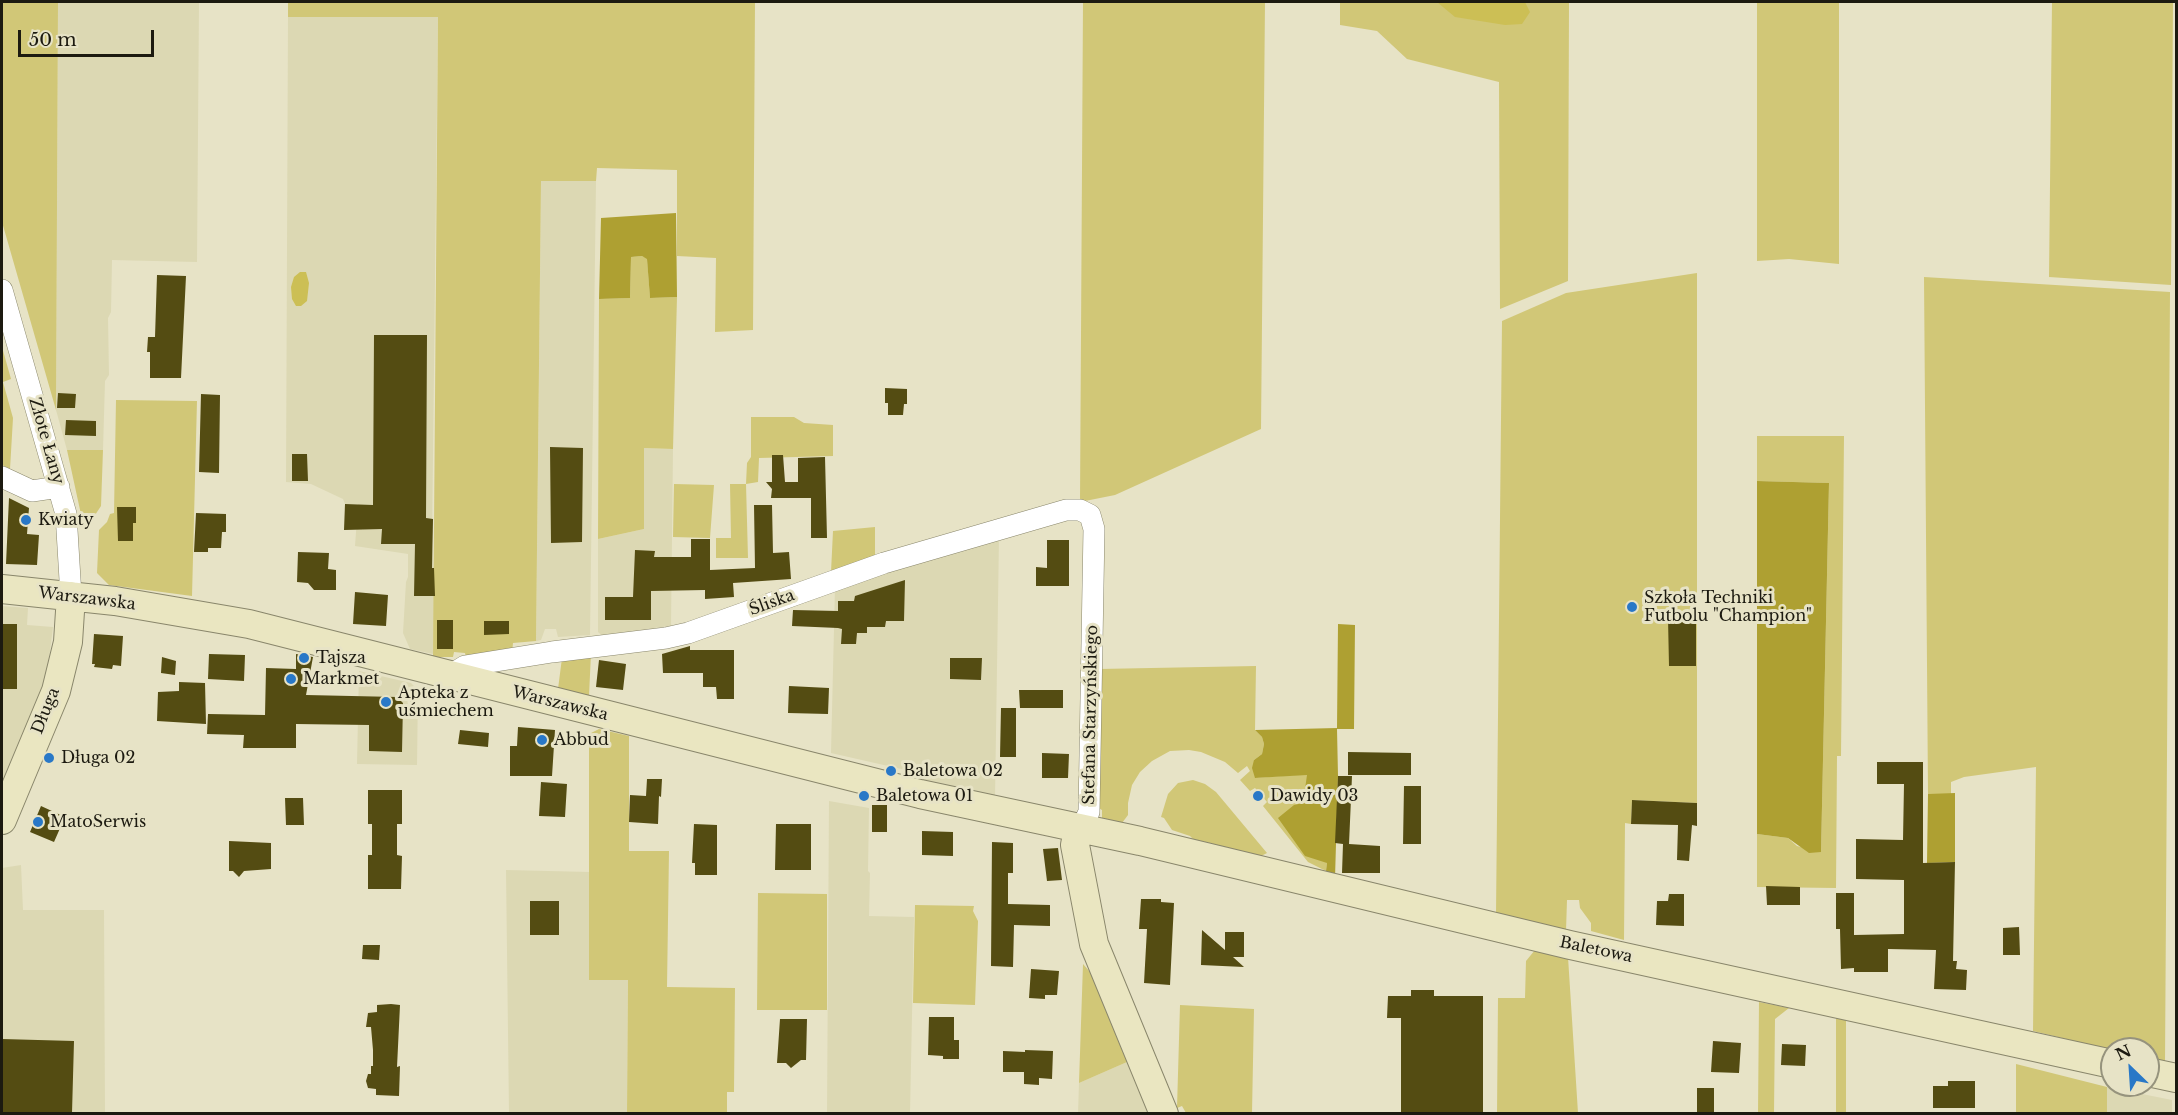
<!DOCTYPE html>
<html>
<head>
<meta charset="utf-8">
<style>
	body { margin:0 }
	#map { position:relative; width:2178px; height:1115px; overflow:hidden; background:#e7e3c6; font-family:"Libre Baskerville",serif }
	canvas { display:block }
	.frame { position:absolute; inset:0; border:3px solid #1c1a10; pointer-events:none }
	.north { position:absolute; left:2100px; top:1037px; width:60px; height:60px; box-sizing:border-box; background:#e7e3c6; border:2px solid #96937d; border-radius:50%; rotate:335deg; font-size:16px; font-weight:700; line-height:24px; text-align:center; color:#1c1a10 }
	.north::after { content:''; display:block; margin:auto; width:21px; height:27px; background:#2978c7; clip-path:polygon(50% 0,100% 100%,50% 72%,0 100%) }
	.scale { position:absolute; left:18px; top:30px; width:136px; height:27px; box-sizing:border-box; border:3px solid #1c1a10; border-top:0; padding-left:8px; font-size:18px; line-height:21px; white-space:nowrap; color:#1c1a10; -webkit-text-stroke:4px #e7e3c6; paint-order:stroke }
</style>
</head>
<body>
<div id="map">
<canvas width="2178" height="1115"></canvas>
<div class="frame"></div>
<div class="north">N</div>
<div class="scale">50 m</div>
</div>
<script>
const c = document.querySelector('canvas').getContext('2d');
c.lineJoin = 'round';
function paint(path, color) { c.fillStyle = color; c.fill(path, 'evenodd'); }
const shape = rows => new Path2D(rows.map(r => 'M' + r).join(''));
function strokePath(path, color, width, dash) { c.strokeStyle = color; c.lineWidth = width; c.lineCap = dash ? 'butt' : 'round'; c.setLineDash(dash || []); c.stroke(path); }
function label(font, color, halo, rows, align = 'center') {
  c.font = font + ' "Libre Baskerville",serif'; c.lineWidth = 6; c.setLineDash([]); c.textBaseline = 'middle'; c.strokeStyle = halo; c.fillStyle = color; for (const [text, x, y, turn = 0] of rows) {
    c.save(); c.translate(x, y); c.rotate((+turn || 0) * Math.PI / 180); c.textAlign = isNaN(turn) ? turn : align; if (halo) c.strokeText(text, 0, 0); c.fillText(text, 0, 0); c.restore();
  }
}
paint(shape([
	[58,2,199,2,197,262,112,260,111,312,108,318,109,375,105,381,103,450,67,450,56,410],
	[288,17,438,17,432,544,435,590,433,654,410,649,403,633,406,582,408,577,408,554,355,546,358,504,345,504,343,499,311,484,286,482],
	[541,181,596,181,590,635,558,637,556,629,545,629,541,640,536,641],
	[644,448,673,449,671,626,654,628,654,633,606,639,598,632,598,539,644,529],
	[999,537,995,798,910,778,910,771,831,753,835,587],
	[2,606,28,608,27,625,53,627,47,676,2,791],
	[359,671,411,683,418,690,417,765,357,764],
	[829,801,869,808,868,871,870,873,869,916,914,917,910,1113,827,1114],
	[21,865,23,910,104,910,105,1113,2,1113,2,868],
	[506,870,590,872,589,980,628,980,627,1113,509,1113],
	[1127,1062,1150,1113,1078,1114,1079,1083],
	[2107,1087,2172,1100,2172,1113,2107,1113]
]), '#dcd8b3');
paint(shape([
	[2,2,58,2,56,410,2,222],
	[288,2,755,2,753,330,715,332,716,258,677,256,677,170,597,168,596,181,541,181,536,641,513,643,512,653,466,658,465,653,454,652,453,657,433,657,438,17,288,17],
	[1083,2,1265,2,1261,429,1115,495,1080,502],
	[1340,2,1569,2,1568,281,1500,309,1499,82,1407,59,1377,31,1340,25],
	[1757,2,1839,2,1839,264,1789,259,1757,261],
	[2052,2,2173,2,2171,285,2049,277],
	[642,256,647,258,650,298,677,297,673,449,644,448,644,529,598,539,599,299,630,298,631,257],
	[1697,273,1697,803,1632,800,1631,824,1625,823,1624,940,1591,931,1591,923,1580,908,1579,900,1567,900,1566,931,1496,914,1502,321,1566,293],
	[1924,277,2170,292,2165,1062,2148,1058,2148,1049,2112,1050,2033,1031,2036,767,1964,777,1951,782,1951,794,1928,794],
	[2,347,11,379,3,382,13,418,10,469,2,465],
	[116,400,197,401,192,596,109,585,97,573,99,530,107,522,110,514,114,513],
	[751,417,794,417,804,423,833,425,833,456,759,458,758,482,746,484,748,558,716,558,716,538,731,538,730,484,746,484,747,463,751,457],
	[1757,436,1844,436,1841,756,1837,756,1836,888,1757,887,1757,834,1788,838,1797,846,1821,852,1829,483,1757,481],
	[67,450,103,450,101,506,95,515,88,520,82,519],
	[674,484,714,485,710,538,673,537],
	[875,527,875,560,831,572,833,531],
	[591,653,589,696,558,689,562,658],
	[1256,666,1255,730,1262,737,1264,744,1262,754,1254,760,1256,778,1308,774,1303,803,1327,863,1326,871,1308,862,1263,806,1267,802,1255,788,1250,791,1240,780,1250,771,1247,766,1238,773,1225,762,1201,752,1189,750,1170,751,1152,761,1140,772,1132,785,1128,803,1128,815,1122,823,1102,819,1102,810,1097,807,1099,669],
	[599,729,629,736,629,851,669,851,667,987,735,988,734,1092,727,1092,727,1113,627,1113,628,980,589,980,589,734],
	[1193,780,1205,784,1216,792,1267,853,1261,856,1193,839,1190,836,1172,830,1164,818,1161,817,1168,794,1178,783],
	[758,893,827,894,827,1010,757,1010],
	[915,905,974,906,973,911,978,921,975,1005,913,1003],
	[1535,950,1568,957,1578,1113,1497,1114,1498,998,1525,998,1526,961],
	[1083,964,1090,972,1127,1062,1079,1083],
	[1759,1002,1789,1008,1775,1019,1774,1113,1758,1113],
	[1180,1005,1254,1009,1252,1113,1186,1113,1182,1106,1177,1108],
	[1836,1018,1846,1020,1846,1113,1836,1113],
	[2016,1064,2107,1087,2107,1113,2016,1113]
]), '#d1c777');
paint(shape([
	[676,213,677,297,650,298,647,259,642,256,631,257,630,298,599,299,601,218],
	[1757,481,1829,483,1821,852,1809,853,1788,838,1757,834],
	[1338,624,1355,625,1354,729,1337,729,1338,776,1335,878,1326,871,1327,863,1305,856,1278,818,1294,805,1303,803,1307,775,1255,778,1252,768,1254,760,1262,754,1264,744,1262,737,1255,730,1337,728],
	[1955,793,1955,862,1927,863,1928,794]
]), '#aea032');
paint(shape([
	[1437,2,1525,2,1530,12,1522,24,1505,25,1455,17],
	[300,272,306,272,309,283,307,301,301,306,296,306,292,299,291,287,294,277]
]), '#ccbf55');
paint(shape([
	[157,275,186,276,181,378,150,378,150,352,147,352,148,337,155,337],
	[374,335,427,335,426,518,433,519,432,568,434,568,435,596,414,596,415,544,381,544,382,529,344,530,345,504,373,505],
	[885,388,907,389,907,404,904,404,903,415,888,415,888,403,885,403],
	[58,393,76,394,75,408,57,408],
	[201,394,220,395,219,473,199,472],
	[66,420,96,421,96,436,65,435],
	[550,447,583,448,582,542,551,543],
	[292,454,307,454,308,481,292,481],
	[772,455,783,455,785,482,798,482,798,458,825,457,827,538,811,538,811,498,771,498,772,489,766,482,772,482],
	[9,498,29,508,27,534,39,535,37,565,6,564],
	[754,505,772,505,773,553,789,552,791,579,733,583,734,597,705,599,705,590,651,591,651,620,605,620,605,597,633,597,635,550,655,551,654,557,691,557,691,539,710,539,710,570,755,568],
	[117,507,136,507,136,523,133,523,133,541,118,541],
	[196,513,226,514,226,532,222,532,221,548,208,548,208,552,194,552],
	[1047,540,1069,540,1069,586,1036,586,1036,567,1047,568],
	[298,552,329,553,328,569,336,570,336,590,314,590,308,583,297,582],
	[905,580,904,621,886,621,885,627,867,627,867,633,857,633,856,644,841,644,842,629,838,628,792,626,793,610,838,611,838,601,854,601,855,596],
	[355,592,388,595,386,626,353,624],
	[1668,618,1696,618,1696,666,1669,666],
	[437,620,453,620,453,649,437,649],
	[484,621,509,621,509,634,484,635],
	[2,624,17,624,17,689,2,689],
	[94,634,123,636,121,666,113,665,112,669,94,667,95,664,92,664],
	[690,646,690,650,734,650,734,699,717,699,716,687,703,687,703,673,663,673,662,654],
	[209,654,245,655,244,681,208,679],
	[296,654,313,657,306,695,397,697,403,703,402,752,369,751,369,725,296,724,296,748,243,748,244,735,207,734,208,714,265,715,266,668,296,669],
	[162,657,176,661,175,675,161,673],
	[950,658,982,658,981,680,950,679],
	[599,660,626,664,623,690,596,687],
	[179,682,205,683,206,724,157,721,158,692,179,691],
	[789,686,829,688,828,714,788,713],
	[1019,690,1063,690,1063,708,1020,708],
	[1001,708,1016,708,1016,757,1000,757],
	[518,727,555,730,552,776,510,776,510,746,517,746],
	[460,730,489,733,488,747,458,744],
	[1348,752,1411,753,1411,775,1348,775],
	[1042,753,1069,754,1068,778,1042,778],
	[1877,762,1923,762,1923,863,1955,862,1953,961,1957,961,1956,969,1967,970,1966,990,1934,989,1936,950,1888,949,1888,972,1854,972,1854,967,1854,968,1841,969,1840,929,1836,929,1836,893,1854,893,1854,935,1904,934,1904,880,1856,879,1856,839,1903,840,1904,784,1877,784],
	[1338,776,1352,776,1349,844,1380,846,1380,873,1342,873,1343,844,1335,843],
	[647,779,662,779,661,797,659,796,658,824,629,822,630,795,646,796],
	[541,782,567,784,565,817,539,816],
	[1404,786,1421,786,1421,844,1403,844],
	[368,790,402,790,402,824,397,824,397,855,402,856,401,889,368,889,368,855,372,855,372,824,368,824],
	[285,798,303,798,304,825,286,825],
	[1632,800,1697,803,1697,826,1692,825,1689,861,1677,860,1678,825,1631,824],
	[872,805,887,805,887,832,872,832],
	[41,806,65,817,54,842,30,832],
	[694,824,717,825,717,875,695,875,695,863,692,863],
	[776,824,811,824,811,870,775,870],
	[922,831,953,832,953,856,922,855],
	[229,841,271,843,271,869,244,871,239,877,233,871,229,871],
	[992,842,1013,843,1013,873,1008,873,1008,904,1050,905,1050,926,1014,925,1013,967,991,966],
	[1058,848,1062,880,1047,881,1043,849],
	[1766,886,1800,887,1800,905,1767,905],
	[1669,894,1684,894,1684,926,1656,925,1657,901,1668,901],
	[1141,899,1161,899,1161,902,1174,903,1170,985,1144,983,1147,929,1139,929],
	[530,901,559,901,559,935,530,935],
	[2019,927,2020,955,2003,955,2003,928],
	[1202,930,1225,950,1225,932,1244,932,1244,957,1233,957,1244,967,1201,965],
	[363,945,380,945,379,960,362,959],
	[1031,969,1059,971,1057,995,1045,995,1045,999,1029,998],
	[1411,990,1434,990,1434,996,1483,996,1483,1113,1401,1113,1401,1018,1387,1018,1388,996,1411,996],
	[391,1004,400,1005,397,1067,400,1066,399,1096,376,1095,376,1089,368,1088,366,1081,368,1074,371,1074,371,1066,373,1066,373,1050,371,1027,366,1027,368,1013,377,1012,377,1005],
	[929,1017,954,1017,954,1040,959,1040,959,1059,943,1059,943,1056,928,1055],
	[780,1019,807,1019,806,1060,801,1060,791,1068,786,1063,777,1063],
	[2,1039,74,1041,72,1113,2,1113],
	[1713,1041,1741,1043,1739,1073,1711,1072],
	[1782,1044,1806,1045,1805,1066,1781,1065],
	[1025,1050,1053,1051,1052,1079,1039,1078,1039,1085,1024,1084,1024,1072,1003,1072,1003,1051,1025,1052],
	[1948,1081,1975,1081,1975,1108,1933,1108,1933,1086,1948,1086],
	[1697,1088,1714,1088,1714,1113,1697,1113]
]), '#544c12');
const street = shape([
	[2,290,66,514,71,596],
	[2,477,32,491,59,487],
	[449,676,465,666,552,652,666,638,688,633,884,563,1066,510,1080,510,1090,515,1094,529,1089,812,1081,829]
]);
const secondary = shape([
	[2,589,115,601,249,624,920,794,1140,841,1570,945,2112,1064],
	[2,820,56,691,68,642,71,596],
	[1081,829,1076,840,1075,845,1094,944,1164,1114],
	[2148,1072,2176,1078]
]);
strokePath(street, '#89866b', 22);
strokePath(secondary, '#89866b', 30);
strokePath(street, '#fff', 21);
strokePath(secondary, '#eae6c1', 28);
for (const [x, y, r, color] of [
	[26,520,6,"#2978c7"],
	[1632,607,6,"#2978c7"],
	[304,658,6,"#2978c7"],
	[291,679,6,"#2978c7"],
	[386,702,6,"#2978c7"],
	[542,740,6,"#2978c7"],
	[49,758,6,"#2978c7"],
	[891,771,6,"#2978c7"],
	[864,796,6,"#2978c7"],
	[1258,796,6,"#2978c7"],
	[38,822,6,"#2978c7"]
]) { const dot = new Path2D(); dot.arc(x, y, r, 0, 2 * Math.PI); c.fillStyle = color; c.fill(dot); strokePath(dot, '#e7e3c6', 2); }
label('16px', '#1c1a10', '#e7e3c6', [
	["Złote Łany",46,441,74],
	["Warszawska",87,599,7],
	["Śliska",772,603,-20],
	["Warszawska",560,704,14],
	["Długa",46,711,-68],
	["Stefana Starzyńskiego",1091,715,-89],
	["Baletowa",1596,950,12]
]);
label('16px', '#1c1a10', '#e7e3c6', [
	["Kwiaty",38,520],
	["Szkoła Techniki",1644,598],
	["Futbolu \"Champion\"",1644,616],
	["Tajsza",316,658],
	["Markmet",303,679],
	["Apteka z",398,693],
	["uśmiechem",398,711],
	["Abbud",554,740],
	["Długa 02",61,758],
	["Baletowa 02",903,771],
	["Baletowa 01",876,796],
	["Dawidy 03",1270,796],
	["MatoSerwis",50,822]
], 'left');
</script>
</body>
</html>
